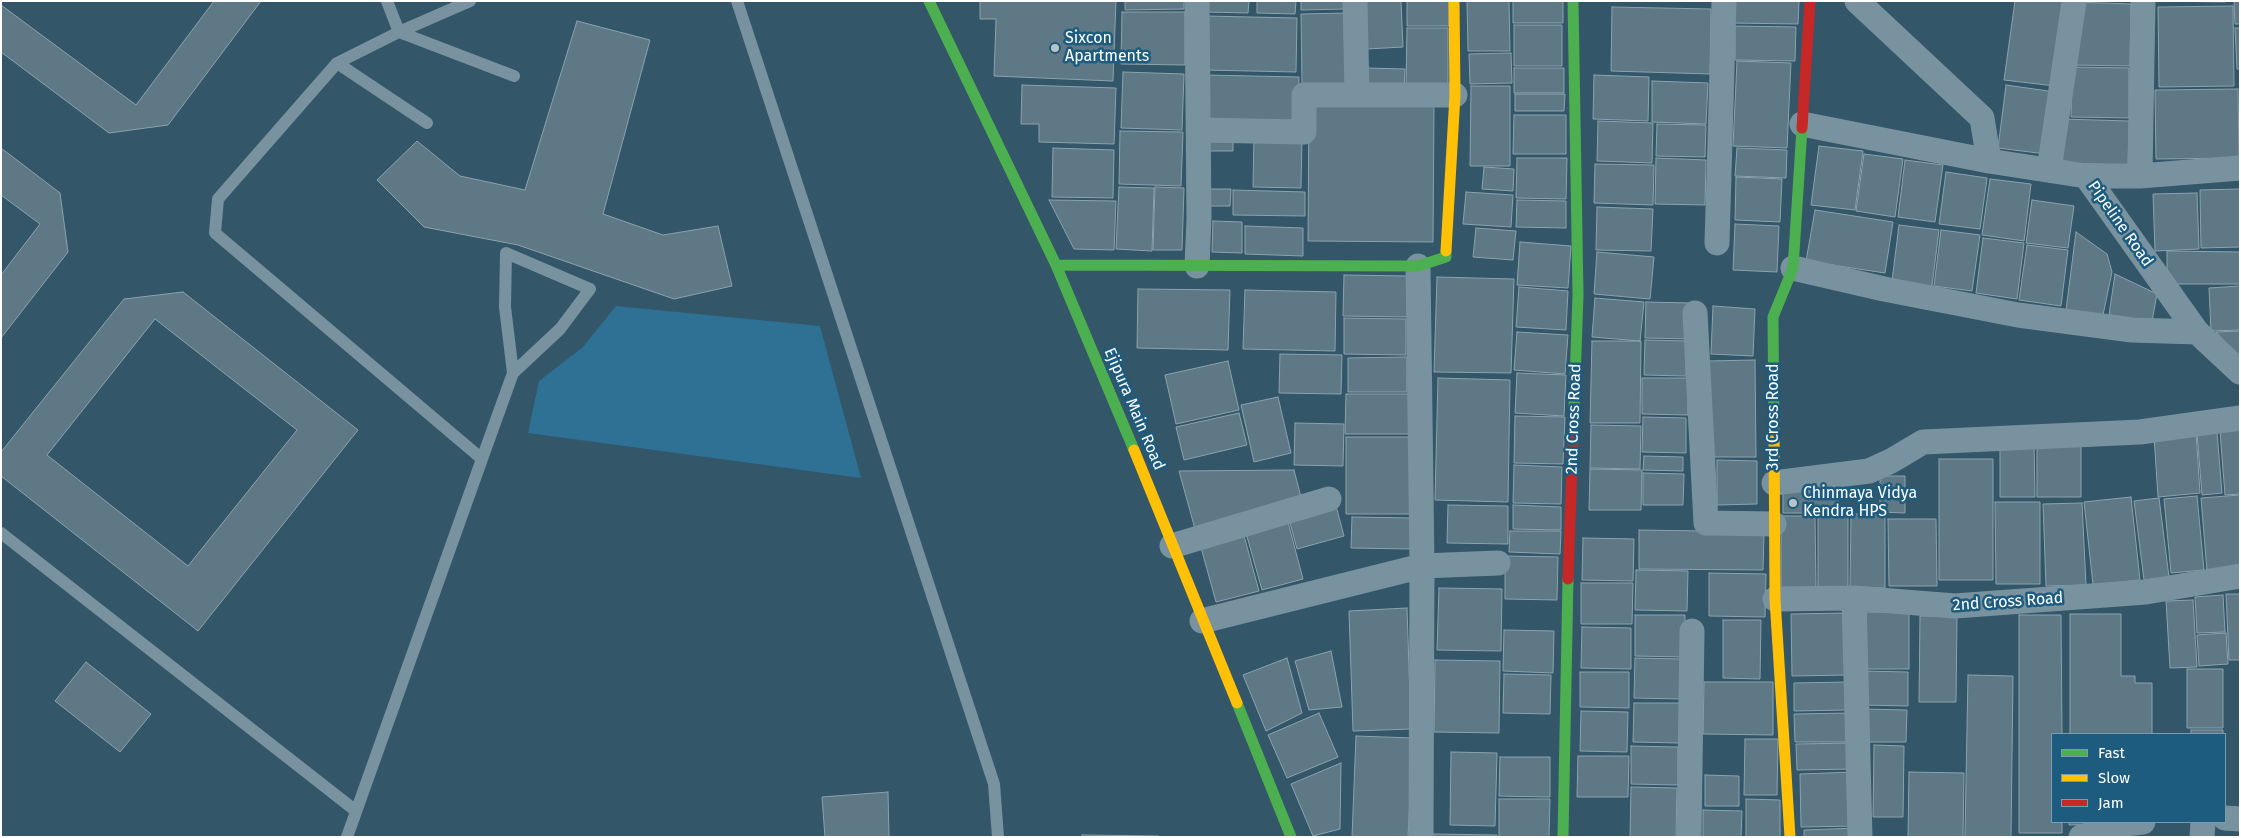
<!DOCTYPE html>
<html>
<head>
<meta charset="utf-8">
<style>
	body { margin:0 }
	#map { position:relative; width:2241px; height:838px; overflow:hidden; background:#335669; font-family:"Fira Sans",sans-serif }
	canvas { display:block }
	.frame { position:absolute; inset:0; border:2px solid #fff; pointer-events:none }
	.legend { position:absolute; left:2051px; top:733px; width:175px; height:90px; box-sizing:border-box; background:#1d5c7f; border:1px solid #779db2; margin:0; padding:6px 9px; list-style:none; font-size:15px; color:#fff }
	.legend li { display:flex; align-items:center; gap:10px; height:25px }
	.legend b { width:25px; border:1px solid #779db2 }
</style>
</head>
<body>
<div id="map">
<canvas width="2241" height="838"></canvas>
<div class="frame"></div>
<ul class="legend">
<li><b style="height:6px;background:#4caf50"></b>Fast</li>
<li><b style="height:6px;background:#ffc107"></b>Slow</li>
<li><b style="height:6px;background:#c62828"></b>Jam</li>
</ul>
</div>
<script>
const c = document.querySelector('canvas').getContext('2d');
c.lineJoin = 'round';
function paint(path, color) { c.fillStyle = color; c.fill(path, 'evenodd'); }
const shape = rows => new Path2D(rows.map(r => 'M' + r).join(''));
function strokePath(path, color, width, dash) { c.strokeStyle = color; c.lineWidth = width; c.lineCap = dash ? 'butt' : 'round'; c.setLineDash(dash || []); c.stroke(path); }
function label(font, color, halo, rows, align = 'center') {
  c.font = font + ' "Fira Sans",sans-serif'; c.lineWidth = 5; c.setLineDash([]); c.textBaseline = 'middle'; c.strokeStyle = halo; c.fillStyle = color; for (const [text, x, y, turn = 0] of rows) {
    c.save(); c.translate(x, y); c.rotate((+turn || 0) * Math.PI / 180); c.textAlign = isNaN(turn) ? turn : align; if (halo) c.strokeText(text, 0, 0); c.fillText(text, 0, 0); c.restore();
  }
}
paint(shape([
	[616,306,820,326,861,478,528,433,539,381,583,347]
]), '#2e7194');
const building = shape([
	[214,1,261,1,168,125,109,133,1,52,1,5,136,105,214,1],
	[980,1,1116,1,1113,81,994,76,996,19,980,19,980,1],
	[1125,1,1184,1,1184,9,1125,10,1125,1],
	[1206,1,1249,1,1248,13,1205,12,1206,1],
	[1257,1,1296,1,1295,14,1257,13,1257,1],
	[1301,1,1347,1,1347,9,1301,10,1301,1],
	[1365,1,1401,1,1403,47,1367,49,1365,1],
	[1407,1,1449,1,1449,26,1407,26,1407,1],
	[1467,1,1509,1,1510,51,1468,51,1467,1],
	[1513,1,1563,1,1563,23,1513,23,1513,1],
	[1731,1,1799,1,1798,24,1730,23,1731,1],
	[2015,1,2067,1,2055,86,2004,80,2015,1],
	[2157,1,2226,1,2226,2,2157,1],
	[2234,1,2240,1,2240,24,2235,24,2234,1],
	[2075,2,2131,4,2130,66,2073,65,2075,2],
	[2233,6,2234,86,2159,87,2158,7,2233,6],
	[1612,7,1711,9,1710,74,1611,71,1612,7],
	[1122,12,1185,12,1185,65,1121,64,1122,12],
	[1347,13,1348,87,1302,87,1301,14,1347,13],
	[1205,16,1297,18,1296,72,1204,70,1205,16],
	[577,21,650,40,603,214,663,235,718,226,732,286,674,299,518,245,424,227,377,180,417,141,460,176,525,190,577,21],
	[1514,25,1562,25,1562,66,1514,66,1514,25],
	[1735,26,1796,27,1795,61,1735,60,1735,26],
	[1407,28,1448,28,1448,85,1406,86,1407,28],
	[2235,28,2240,28,2240,69,2237,69,2235,28],
	[1511,53,1512,83,1470,84,1469,54,1511,53],
	[1737,61,1791,63,1787,148,1733,146,1737,61],
	[2072,67,2129,68,2129,118,2071,117,2072,67],
	[1367,68,1405,69,1404,88,1367,88,1367,68],
	[1514,68,1564,68,1564,93,1514,93,1514,68],
	[1123,72,1184,74,1182,130,1121,128,1123,72],
	[1206,75,1299,77,1298,129,1205,127,1206,75],
	[1594,75,1649,77,1648,121,1593,119,1594,75],
	[1652,81,1708,83,1706,124,1652,122,1652,81],
	[1022,85,1116,88,1114,144,1039,142,1039,124,1021,124,1022,85],
	[2006,85,2055,92,2046,154,1998,148,2006,85],
	[1471,86,1510,86,1510,166,1470,166,1471,86],
	[2238,89,2239,158,2156,159,2155,90,2238,89],
	[1515,94,1565,94,1564,111,1515,111,1515,94],
	[1309,103,1434,104,1433,242,1308,241,1309,103],
	[1514,115,1566,115,1566,154,1513,154,1514,115],
	[2062,119,2129,121,2128,165,2061,163,2062,119],
	[1598,121,1653,123,1652,163,1597,161,1598,121],
	[1657,124,1706,125,1705,157,1656,156,1657,124],
	[1120,131,1183,132,1181,186,1119,184,1120,131],
	[1203,132,1233,132,1233,151,1202,151,1203,132],
	[1254,134,1302,136,1301,188,1253,187,1254,134],
	[1819,146,1863,151,1855,210,1811,205,1819,146],
	[1,148,60,193,68,252,1,338,1,275,40,224,1,195,1,148],
	[1053,148,1114,150,1113,198,1052,197,1053,148],
	[1737,148,1787,150,1786,178,1735,176,1737,148],
	[1864,154,1903,159,1895,217,1856,211,1864,154],
	[1517,158,1567,158,1566,199,1516,198,1517,158],
	[1656,158,1706,160,1705,205,1655,204,1656,158],
	[1905,160,1943,165,1935,222,1898,217,1905,160],
	[1595,164,1654,165,1653,205,1594,203,1595,164],
	[1484,167,1514,169,1513,191,1482,189,1484,167],
	[1946,172,1987,178,1980,229,1939,224,1946,172],
	[1736,177,1782,179,1780,222,1735,220,1736,177],
	[1990,179,2031,184,2024,241,1982,235,1990,179],
	[1119,187,1154,188,1152,251,1116,249,1119,187],
	[1155,187,1184,188,1182,250,1153,250,1155,187],
	[1204,189,1231,189,1230,206,1204,206,1204,189],
	[2240,189,2240,247,2201,248,2200,190,2240,189],
	[1233,190,1305,192,1305,216,1233,215,1233,190],
	[1466,192,1513,195,1511,227,1463,224,1466,192],
	[2197,193,2199,249,2155,251,2153,194,2197,193],
	[1049,200,1116,201,1114,250,1074,249,1049,200],
	[1517,200,1566,201,1566,228,1516,227,1517,200],
	[2032,200,2074,206,2068,248,2026,243,2032,200],
	[1597,207,1653,209,1651,251,1596,250,1597,207],
	[1815,210,1893,222,1885,273,1806,261,1815,210],
	[1213,221,1242,222,1242,253,1212,252,1213,221],
	[1735,224,1779,226,1777,272,1733,270,1735,224],
	[1899,225,1939,230,1932,286,1892,281,1899,225],
	[1245,226,1303,228,1303,256,1245,254,1245,226],
	[1476,228,1516,231,1513,260,1473,257,1476,228],
	[1941,230,1980,235,1972,291,1934,286,1941,230],
	[2076,232,2107,254,2112,272,2103,315,2066,310,2076,232],
	[1983,238,2024,243,2017,299,1976,293,1983,238],
	[1520,242,1571,246,1568,288,1517,285,1520,242],
	[2027,245,2068,250,2061,306,2019,300,2027,245],
	[2167,251,2240,252,2240,284,2167,284,2167,251],
	[1597,252,1654,257,1650,299,1594,294,1597,252],
	[2115,274,2157,294,2152,321,2109,315,2115,274],
	[1344,275,1409,276,1409,317,1343,316,1344,275],
	[1437,277,1514,279,1511,373,1434,372,1437,277],
	[2240,286,2240,330,2211,331,2209,288,2240,286],
	[1519,287,1568,291,1566,330,1516,327,1519,287],
	[1138,289,1230,290,1228,350,1137,348,1138,289],
	[1245,290,1336,292,1335,351,1243,349,1245,290],
	[183,292,358,430,198,631,1,476,1,452,124,299,183,292],
	[155,319,297,430,188,566,47,455,155,319],
	[1595,298,1644,302,1640,341,1592,337,1595,298],
	[1646,302,1691,303,1690,339,1645,338,1646,302],
	[1713,306,1755,309,1753,356,1711,354,1713,306],
	[1344,318,1406,319,1406,355,1344,354,1344,318],
	[2240,331,2240,355,2237,355,2216,332,2240,331],
	[1517,332,1568,335,1565,374,1514,370,1517,332],
	[1645,340,1687,341,1686,376,1644,375,1645,340],
	[1592,341,1641,341,1640,423,1590,423,1592,341],
	[1280,354,1342,355,1341,394,1279,393,1280,354],
	[1407,357,1407,392,1348,392,1348,358,1407,357],
	[1755,360,1756,457,1709,457,1708,361,1755,360],
	[1228,361,1239,410,1176,424,1165,375,1228,361],
	[1517,373,1566,375,1564,416,1515,413,1517,373],
	[1438,378,1510,380,1508,502,1435,500,1438,378],
	[1642,378,1688,378,1688,415,1642,414,1642,378],
	[1346,394,1410,394,1410,434,1345,434,1346,394],
	[1278,397,1291,453,1254,462,1241,405,1278,397],
	[1239,413,1247,445,1184,460,1176,427,1239,413],
	[1515,416,1565,417,1563,464,1514,463,1515,416],
	[1643,417,1686,418,1686,453,1642,452,1643,417],
	[1295,423,1344,424,1343,466,1294,465,1295,423],
	[1591,425,1641,426,1640,469,1590,468,1591,425],
	[2240,430,2240,494,2225,495,2220,432,2240,430],
	[2217,432,2222,493,2202,495,2197,433,2217,432],
	[2196,433,2200,493,2158,497,2154,436,2196,433],
	[1346,437,1411,437,1411,514,1346,514,1346,437],
	[2000,442,2034,442,2035,497,2000,497,2000,442],
	[2081,442,2081,497,2037,497,2037,443,2081,442],
	[1644,456,1683,457,1683,471,1643,470,1644,456],
	[1939,459,1993,459,1993,580,1939,580,1939,459],
	[1717,460,1757,461,1757,504,1717,505,1717,460],
	[1514,465,1562,467,1561,504,1513,503,1514,465],
	[1590,469,1642,470,1641,510,1589,510,1590,469],
	[1294,470,1302,501,1195,529,1179,471,1294,470],
	[1643,473,1684,474,1683,505,1643,505,1643,473],
	[1880,476,1905,476,1905,513,1880,512,1880,476],
	[1812,485,1838,485,1838,513,1812,513,1812,485],
	[1783,489,1810,489,1810,513,1783,513,1783,489],
	[2240,495,2240,569,2207,571,2201,498,2240,495],
	[2197,496,2204,570,2171,573,2164,499,2197,496],
	[2131,497,2140,580,2093,585,2084,502,2131,497],
	[2159,498,2169,577,2144,580,2134,501,2159,498],
	[1995,502,2040,502,2040,584,1996,584,1995,502],
	[2082,503,2086,585,2046,586,2043,504,2082,503],
	[1448,505,1508,506,1508,544,1447,543,1448,505],
	[1513,505,1561,507,1561,530,1513,529,1513,505],
	[1336,506,1344,536,1297,549,1289,519,1336,506],
	[1851,514,1885,514,1885,588,1850,588,1851,514],
	[1818,515,1848,515,1848,588,1818,588,1818,515],
	[1781,516,1815,516,1816,588,1781,588,1781,516],
	[1352,517,1411,518,1411,549,1351,548,1352,517],
	[1888,519,1936,519,1937,586,1889,586,1888,519],
	[1288,522,1303,579,1262,590,1246,533,1288,522],
	[1639,530,1764,532,1763,570,1639,569,1639,530],
	[1510,531,1561,531,1560,554,1509,552,1510,531],
	[1243,532,1259,591,1216,602,1200,544,1243,532],
	[1583,538,1634,539,1633,581,1582,580,1583,538],
	[1505,556,1558,557,1557,600,1505,599,1505,556],
	[1636,570,1688,571,1687,611,1635,610,1636,570],
	[1709,573,1766,574,1765,617,1709,616,1709,573],
	[1581,583,1633,583,1632,624,1581,624,1581,583],
	[1439,588,1502,589,1501,651,1437,650,1439,588],
	[2226,594,2240,594,2240,660,2229,660,2226,594],
	[2223,595,2225,632,2197,633,2195,597,2223,595],
	[2193,600,2197,667,2170,668,2166,601,2193,600],
	[1407,608,1411,729,1353,731,1349,611,1407,608],
	[1861,612,1909,612,1909,669,1861,669,1861,612],
	[1847,613,1848,675,1792,676,1791,614,1847,613],
	[2070,614,2121,614,2121,676,2135,676,2135,683,2152,683,2152,734,2070,734,2070,614],
	[1635,615,1685,615,1685,657,1635,656,1635,615],
	[2019,615,2061,615,2062,734,2052,734,2052,822,2062,822,2062,833,2019,833,2019,615],
	[1920,616,1957,616,1956,702,1919,702,1920,616],
	[1723,620,1761,620,1760,679,1723,678,1723,620],
	[1582,627,1631,628,1631,669,1581,668,1582,627],
	[1504,630,1554,631,1553,673,1503,671,1504,630],
	[2226,633,2228,664,2199,666,2197,635,2226,633],
	[1331,651,1342,707,1309,710,1295,661,1331,651],
	[1287,658,1302,713,1266,731,1243,675,1287,658],
	[1635,658,1683,659,1682,699,1634,698,1635,658],
	[1435,660,1500,661,1499,733,1434,732,1435,660],
	[86,662,151,714,120,752,55,701,86,662],
	[2187,669,2223,669,2223,728,2187,728,2187,669],
	[1862,671,1908,672,1908,706,1862,705,1862,671],
	[1580,672,1629,672,1629,708,1580,707,1580,672],
	[1504,674,1551,675,1550,714,1503,713,1504,674],
	[1968,675,2013,676,2011,837,1965,837,1968,675],
	[1704,682,1773,682,1773,735,1703,734,1704,682],
	[1848,682,1848,710,1794,711,1794,683,1848,682],
	[1634,703,1680,703,1679,743,1633,742,1634,703],
	[1863,709,1907,710,1906,742,1863,742,1863,709],
	[1581,711,1628,712,1627,752,1580,751,1581,711],
	[1319,713,1338,757,1287,778,1268,735,1319,713],
	[1851,713,1852,742,1795,742,1794,714,1851,713],
	[2191,730,2223,730,2223,734,2191,734,2191,730],
	[1356,736,1413,738,1408,837,1352,837,1356,736],
	[1745,739,1778,739,1777,795,1744,795,1745,739],
	[1853,743,1854,769,1797,770,1796,744,1853,743],
	[1874,745,1904,746,1903,817,1873,817,1874,745],
	[1631,746,1678,747,1678,785,1631,784,1631,746],
	[1451,752,1497,753,1495,826,1450,825,1451,752],
	[1578,756,1629,756,1628,797,1577,797,1578,756],
	[1500,757,1550,757,1550,797,1499,796,1500,757],
	[1341,763,1340,829,1313,836,1291,784,1341,763],
	[1855,772,1857,826,1801,827,1800,774,1855,772],
	[1909,772,1964,773,1963,837,1908,837,1909,772],
	[1705,775,1739,776,1739,806,1705,806,1705,775],
	[1631,787,1677,788,1676,837,1630,837,1631,787],
	[888,792,889,837,825,837,822,797,888,792],
	[1499,799,1550,799,1549,837,1499,837,1499,799],
	[1746,799,1780,800,1780,837,1746,837,1746,799],
	[1703,810,1742,811,1741,837,1703,837,1703,810],
	[2069,822,2107,822,2107,824,2069,825,2069,822],
	[1858,828,1858,837,1804,837,1804,830,1858,828],
	[1433,834,1497,835,1497,837,1433,837,1433,834],
	[1082,835,1159,836,1159,837,1083,837,1082,835]
]);
paint(building, '#5e7886');
strokePath(building, '#8ca2ae', 1);
strokePath(shape([
	[387,1,399,32,514,76],
	[470,1,399,32,337,63,218,199,215,233,482,459,513,373,560,329,590,289,506,253,505,307,513,373],
	[737,1,994,784,998,837],
	[337,63,427,123],
	[1,533,356,811],
	[347,837,482,459]
]), '#79929f', 12);
strokePath(shape([
	[1355,1,1357,94],
	[1857,1,1982,118,1989,161,2086,176,2197,332,2240,372],
	[1802,124,1989,161],
	[1198,130,1304,132,1304,95,1455,95],
	[2049,170,2074,2],
	[2086,176,2140,176,2240,168],
	[2140,176,2143,1],
	[1717,243,1724,1],
	[1197,266,1199,219,1197,1],
	[1418,266,1422,566,1421,837],
	[1793,268,1884,289,2018,315,2132,330,2197,332],
	[1695,313,1706,523,1774,524],
	[1774,483,1869,471,1891,461,1923,442,2140,432,2240,418],
	[1172,546,1329,499],
	[1854,598,1860,837],
	[1775,599,1854,598,1955,606,2146,592,2240,576],
	[1202,621,1422,566,1498,563],
	[2225,818,2240,819],
	[1689,837,1692,631],
	[2081,837,2125,824,2143,822],
	[2202,837,2203,822]
]), '#79929f', 25);
strokePath(shape([
	[929,1,1056,265,1134,450],
	[1573,1,1578,295,1574,409],
	[1056,265,1418,266,1446,257,1446,251],
	[1774,432,1773,317,1793,268,1802,128],
	[1237,703,1291,837],
	[1563,837,1568,579]
]), '#4caf50', 11);
strokePath(shape([
	[1446,251,1455,95,1454,1],
	[1774,432,1775,599,1790,837],
	[1134,450,1237,703]
]), '#ffc107', 11);
strokePath(shape([
	[1802,128,1810,1],
	[1568,579,1574,409]
]), '#c62828', 11);
for (const [x, y, r, color] of [
	[1055,48,5,"#b8c4ca"],
	[1793,503,5,"#b8c4ca"]
]) { const dot = new Path2D(); dot.arc(x, y, r, 0, 2 * Math.PI); c.fillStyle = color; c.fill(dot); strokePath(dot, '#1d5c7f', 2); }
label('16px', '#fff', '#1d5c7f', [
	["Sixcon",1065,39],
	["Apartments",1065,57],
	["Chinmaya Vidya",1803,494],
	["Kendra HPS",1803,512]
], 'left');
label('16px', '#fff', '#1d5c7f', [
	["Pipeline Road",2120,224,55],
	["Ejipura Main Road",1134,409,67],
	["3rd Cross Road",1774,417,-90],
	["2nd Cross Road",1574,419,-88],
	["2nd Cross Road",2008,602,-4]
]);
</script>
</body>
</html>
